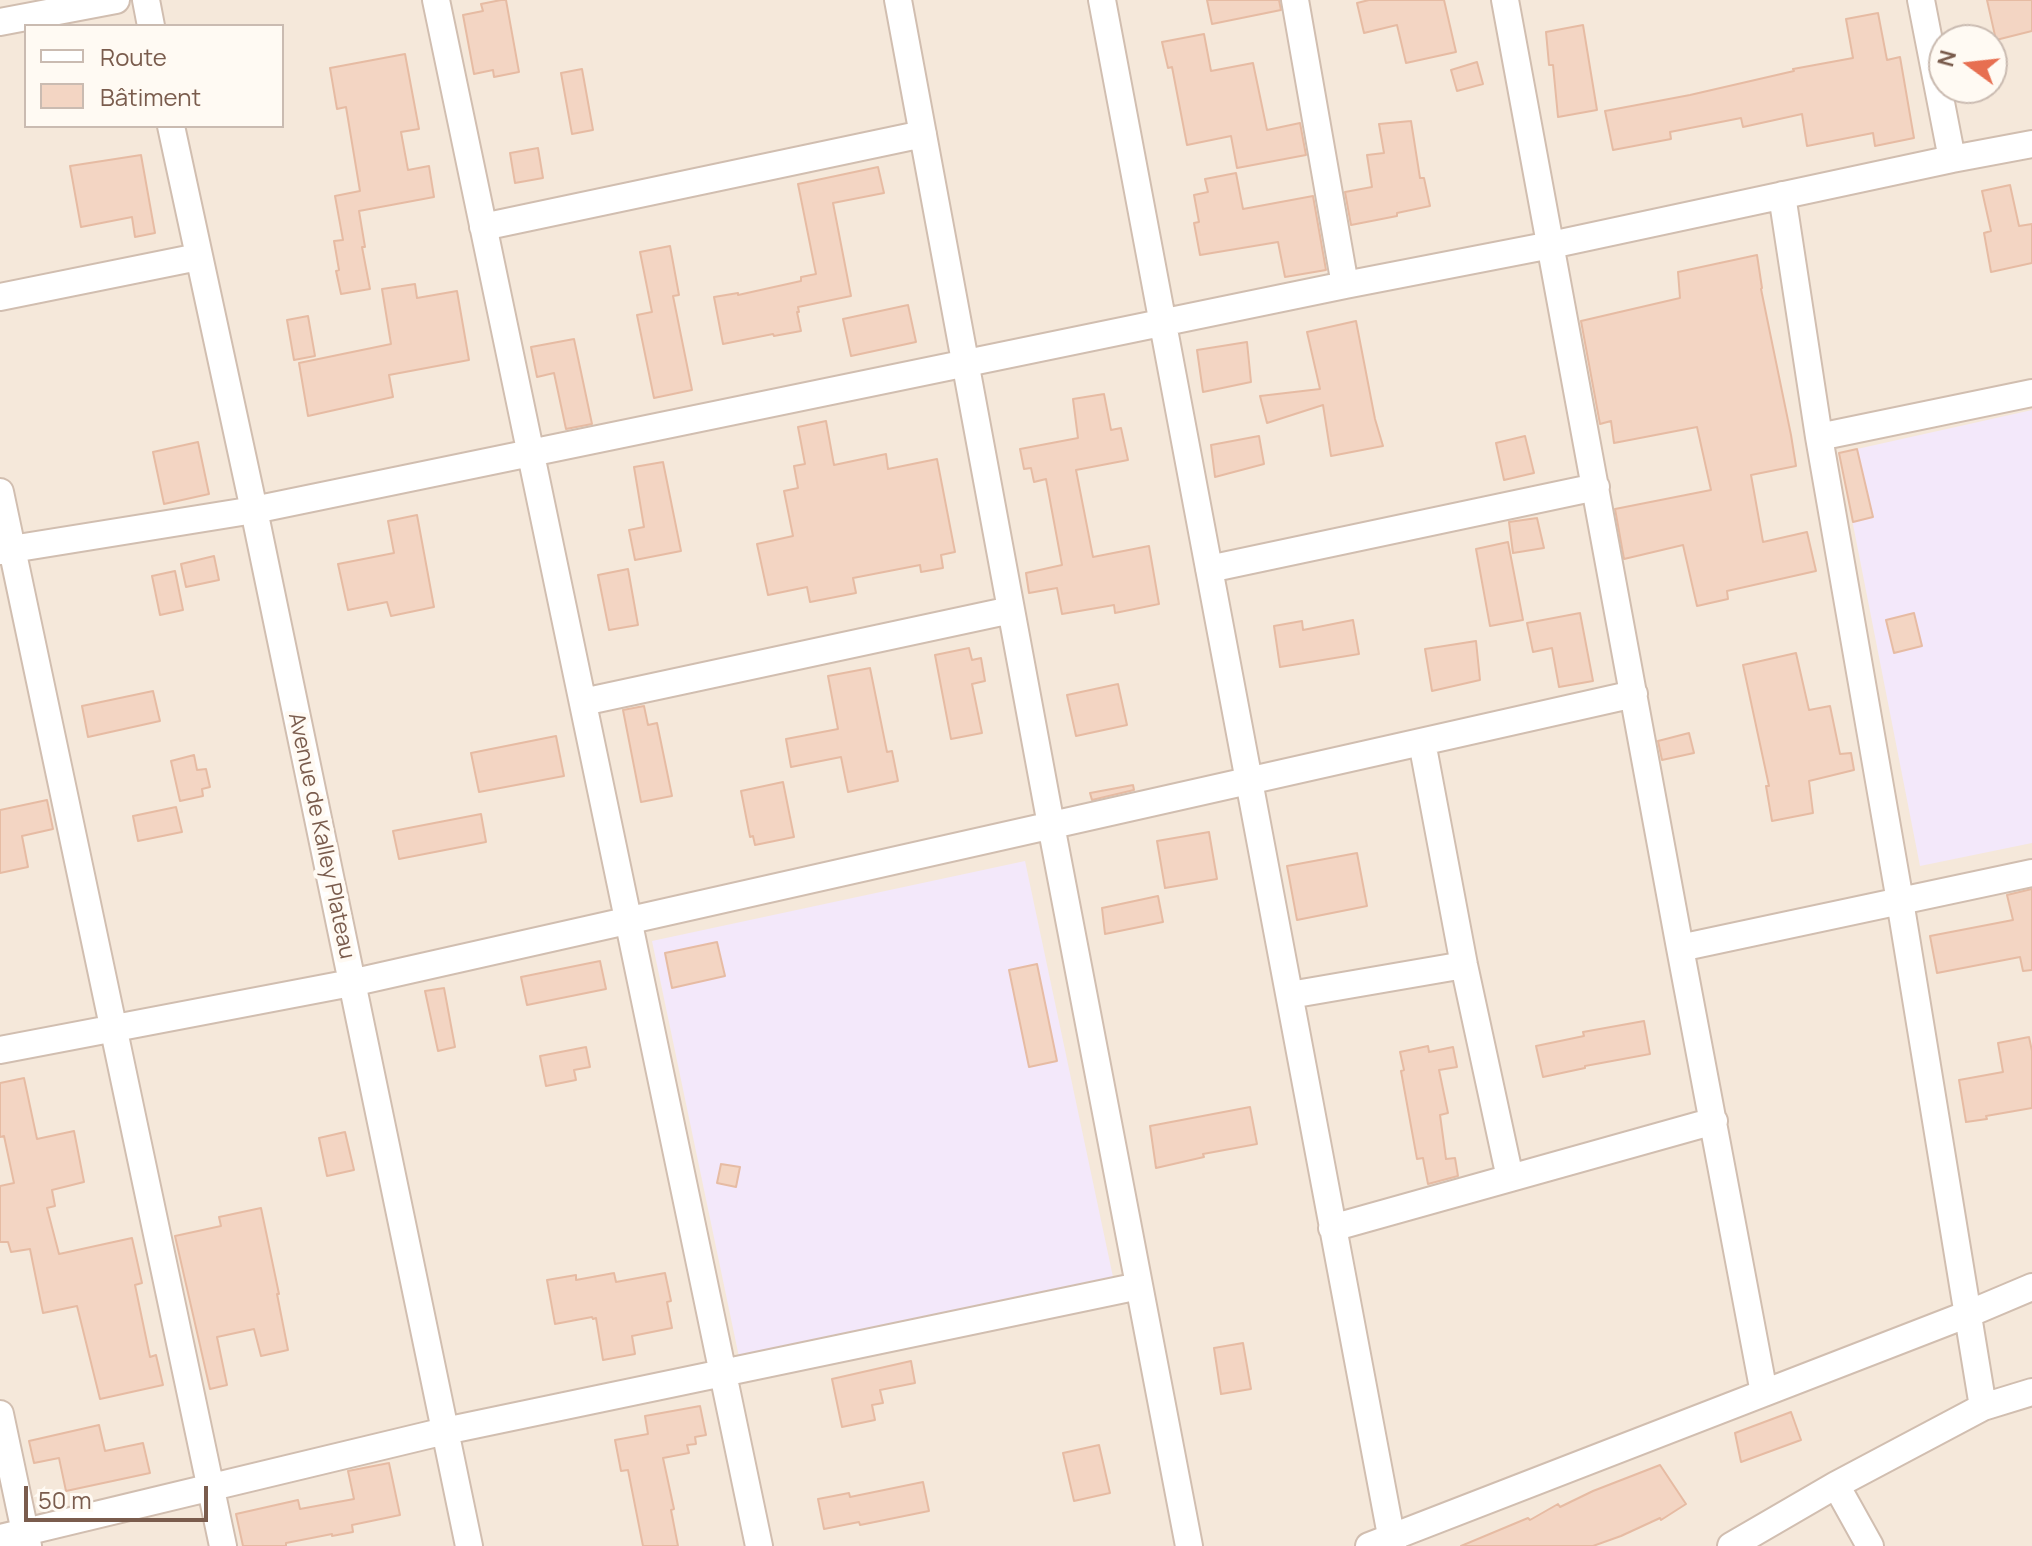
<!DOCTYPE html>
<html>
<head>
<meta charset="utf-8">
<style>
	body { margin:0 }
	#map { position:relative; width:2032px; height:1546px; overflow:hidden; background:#fdf6ec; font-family:Manrope,sans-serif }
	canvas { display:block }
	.legend { position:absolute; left:24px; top:24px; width:260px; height:104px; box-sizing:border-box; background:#fffaf3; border:2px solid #cabbb1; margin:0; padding:10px 14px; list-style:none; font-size:24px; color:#7a5c4d }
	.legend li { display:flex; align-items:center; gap:16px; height:40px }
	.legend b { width:40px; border:2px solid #cabbb1 }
	.north { position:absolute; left:1928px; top:24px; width:80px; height:80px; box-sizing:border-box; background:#fffaf3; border:2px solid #cabbb1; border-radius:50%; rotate:285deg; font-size:22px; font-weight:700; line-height:32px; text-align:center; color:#7a5c4d }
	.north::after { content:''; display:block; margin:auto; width:28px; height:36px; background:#e76f51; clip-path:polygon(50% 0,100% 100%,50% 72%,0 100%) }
	.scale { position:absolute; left:24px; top:1486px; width:184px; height:36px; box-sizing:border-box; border:4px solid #7a5c4d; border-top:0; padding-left:10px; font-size:24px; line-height:28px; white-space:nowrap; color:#7a5c4d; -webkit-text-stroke:6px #fffaf3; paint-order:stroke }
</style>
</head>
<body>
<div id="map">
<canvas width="2032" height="1546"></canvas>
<ul class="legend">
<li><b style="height:10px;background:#fff"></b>Route</li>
<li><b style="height:22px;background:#f3d5c3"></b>Bâtiment</li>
</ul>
<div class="north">N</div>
<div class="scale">50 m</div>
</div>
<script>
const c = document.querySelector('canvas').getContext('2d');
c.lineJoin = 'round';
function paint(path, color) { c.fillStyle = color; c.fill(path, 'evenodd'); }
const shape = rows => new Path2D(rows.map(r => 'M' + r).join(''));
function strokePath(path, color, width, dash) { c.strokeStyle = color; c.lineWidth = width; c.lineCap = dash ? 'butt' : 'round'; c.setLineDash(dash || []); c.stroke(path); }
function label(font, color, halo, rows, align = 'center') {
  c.font = font + ' Manrope,sans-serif'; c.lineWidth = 8; c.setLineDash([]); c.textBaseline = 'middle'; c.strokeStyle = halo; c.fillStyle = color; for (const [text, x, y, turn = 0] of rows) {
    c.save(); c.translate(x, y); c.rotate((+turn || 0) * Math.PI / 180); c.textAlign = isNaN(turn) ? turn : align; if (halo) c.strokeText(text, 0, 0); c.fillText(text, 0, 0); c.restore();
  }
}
paint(shape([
	[0,0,2032,0,2032,1546,0,1546],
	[26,26,282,26,282,126,26,126],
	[1944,40,1992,40,1992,88,1944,88]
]), '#f5e8da');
paint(shape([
	[2032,410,2032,843,1920,866,1839,453],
	[1025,861,1113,1277,739,1357,652,941]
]), '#f3e8fa');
const building = shape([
	[501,0,506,0,519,72,494,77,493,70,474,74,463,15,483,11,481,4,501,0],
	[1207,0,1279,0,1281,10,1212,24,1207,0],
	[1369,0,1444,0,1456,52,1406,63,1397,25,1364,33,1357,3,1369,0],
	[1987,0,2032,0,2032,31,1996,40,1987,0],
	[1878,13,1887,60,1900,57,1914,138,1875,146,1873,133,1807,146,1802,114,1743,127,1741,118,1670,132,1671,139,1613,150,1605,111,1690,95,1794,71,1793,69,1853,58,1846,19,1878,13],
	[1583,25,1597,110,1558,117,1553,65,1549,65,1546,32,1583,25],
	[1204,34,1211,71,1253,63,1267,130,1300,123,1306,155,1237,168,1231,136,1187,145,1172,67,1168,68,1162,42,1204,34],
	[405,54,419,129,401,132,408,170,429,166,434,197,359,211,365,247,362,247,370,289,341,294,336,271,339,270,334,241,343,240,335,196,360,191,346,107,337,109,330,68,405,54],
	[1477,62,1483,84,1457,91,1451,70,1477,62],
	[582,69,593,130,572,134,561,73,582,69],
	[1411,121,1420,178,1424,178,1430,206,1397,213,1397,216,1351,225,1345,192,1372,187,1367,155,1384,153,1379,124,1411,121],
	[538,148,543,178,515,183,510,153,538,148],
	[141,155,155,233,135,237,132,217,81,227,70,166,141,155],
	[878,167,884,193,833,203,851,296,798,307,799,312,797,312,801,331,774,336,773,334,723,344,714,297,738,293,738,295,801,281,801,277,816,274,798,184,878,167],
	[1236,173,1243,209,1313,196,1326,270,1285,277,1278,242,1200,255,1194,223,1199,222,1194,195,1208,192,1205,179,1236,173],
	[2010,185,2019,226,2032,224,2032,263,1991,272,1984,233,1991,231,1982,191,2010,185],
	[670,246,679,295,673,296,692,390,654,398,637,315,652,312,640,252,670,246],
	[1757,255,1762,288,1761,289,1791,435,1796,466,1751,475,1763,542,1807,532,1816,571,1727,591,1728,599,1697,606,1683,545,1624,559,1615,509,1711,490,1697,427,1614,443,1611,421,1600,424,1581,321,1680,298,1678,272,1757,255],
	[415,284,417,298,457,291,469,360,389,375,393,397,308,416,299,363,391,344,382,289,415,284],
	[908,305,916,342,851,356,843,319,908,305],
	[308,316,315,356,294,360,287,320,308,316],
	[1356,321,1375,419,1383,446,1331,456,1323,405,1267,423,1260,396,1320,389,1307,332,1356,321],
	[574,339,592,424,566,429,554,373,537,377,531,347,574,339],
	[1247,342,1251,382,1203,392,1197,350,1247,342],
	[1104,394,1111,430,1121,428,1128,460,1076,470,1093,557,1149,546,1159,604,1115,613,1114,605,1062,614,1057,588,1029,593,1026,573,1062,565,1046,479,1034,482,1031,468,1024,469,1020,449,1078,438,1073,399,1104,394],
	[826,421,834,465,886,454,888,469,937,459,955,552,941,555,943,568,921,572,920,565,853,578,856,593,810,602,807,587,768,595,757,544,793,536,784,491,798,488,794,466,805,464,798,427,826,421],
	[1259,436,1264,464,1215,477,1211,445,1259,436],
	[1525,436,1534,473,1504,480,1496,443,1525,436],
	[198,442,209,494,164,504,153,452,198,442],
	[1857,449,1873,517,1853,522,1839,453,1857,449],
	[663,462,681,551,635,560,629,530,644,527,634,467,663,462],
	[417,515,434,607,391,616,387,602,348,610,338,564,394,553,388,521,417,515],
	[1537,518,1544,548,1513,553,1509,522,1537,518],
	[1508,542,1523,620,1490,626,1476,549,1508,542],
	[214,556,219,580,186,587,181,564,214,556],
	[628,569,638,625,609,630,598,575,628,569],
	[175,571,183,610,160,615,152,576,175,571],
	[1580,613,1593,681,1559,687,1552,648,1533,652,1527,623,1580,613],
	[1914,613,1922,646,1894,653,1886,620,1914,613],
	[1353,620,1359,654,1280,667,1274,626,1302,621,1303,630,1353,620],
	[1476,641,1480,680,1432,691,1425,649,1476,641],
	[969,648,972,660,981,658,985,681,972,684,982,733,951,739,935,655,969,648],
	[1796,653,1809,710,1830,706,1840,754,1851,753,1854,770,1809,781,1813,813,1772,821,1766,786,1769,786,1743,665,1796,653],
	[870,668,887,752,892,751,898,781,848,792,841,757,791,767,786,739,838,729,828,676,870,668],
	[1118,684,1127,725,1076,736,1067,695,1118,684],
	[153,691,160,721,88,737,82,706,153,691],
	[644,706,648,725,657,723,672,796,641,802,623,710,644,706],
	[1689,733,1694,753,1662,760,1658,741,1689,733],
	[556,736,564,776,479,792,471,753,556,736],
	[194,755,197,770,206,769,210,787,202,789,203,796,180,801,171,761,194,755],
	[783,782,794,837,755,845,753,836,750,837,741,791,783,782],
	[1133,785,1134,790,1092,800,1090,793,1133,785],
	[47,800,53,829,22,836,28,867,0,873,0,810,47,800],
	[176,807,182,832,138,841,133,816,176,807],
	[481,814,486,842,399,859,393,831,481,814],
	[1209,832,1217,879,1165,888,1157,841,1209,832],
	[1357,853,1367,906,1297,920,1287,866,1357,853],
	[2032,889,2032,970,2023,971,2020,957,1937,973,1930,936,2013,920,2007,895,2032,889],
	[1158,896,1163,922,1105,934,1102,908,1158,896],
	[717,942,725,976,672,988,665,953,717,942],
	[600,961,606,989,527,1005,521,977,600,961],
	[1037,964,1057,1061,1029,1067,1009,970,1037,964],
	[444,988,455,1047,438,1051,425,991,444,988],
	[1644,1021,1650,1054,1585,1066,1585,1068,1543,1077,1536,1046,1584,1036,1583,1032,1644,1021],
	[2029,1037,2032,1051,2032,1108,1986,1116,1987,1119,1966,1122,1959,1080,2003,1072,1998,1043,2029,1037],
	[1428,1046,1429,1052,1453,1047,1457,1067,1439,1070,1448,1113,1440,1115,1446,1159,1455,1158,1458,1176,1428,1184,1423,1158,1417,1159,1401,1071,1404,1070,1400,1052,1428,1046],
	[586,1047,590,1067,574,1070,576,1080,546,1086,540,1056,586,1047],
	[24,1078,37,1139,74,1131,84,1182,52,1190,55,1206,47,1208,59,1254,132,1238,142,1283,135,1285,150,1357,156,1355,163,1385,100,1399,77,1306,43,1313,30,1249,11,1252,8,1242,0,1242,0,1186,14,1183,4,1136,0,1137,0,1083,24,1078],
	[1250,1107,1257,1144,1203,1154,1204,1157,1156,1168,1150,1126,1250,1107],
	[345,1132,354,1170,327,1176,319,1138,345,1132],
	[721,1164,740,1167,736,1187,717,1183,721,1164],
	[261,1208,279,1294,277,1294,288,1350,261,1356,254,1329,217,1337,227,1385,210,1389,175,1236,221,1226,219,1217,261,1208],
	[614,1273,616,1282,665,1273,671,1301,667,1302,672,1328,632,1336,635,1354,603,1360,596,1318,593,1319,592,1317,555,1324,547,1280,576,1275,576,1280,614,1273],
	[1243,1343,1251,1389,1221,1394,1214,1348,1243,1343],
	[911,1361,915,1383,880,1390,883,1403,872,1405,875,1420,842,1427,832,1379,911,1361],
	[700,1406,706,1435,695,1437,696,1444,687,1445,689,1453,663,1458,674,1509,671,1510,678,1546,643,1546,628,1470,621,1471,615,1440,648,1434,645,1416,700,1406],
	[1791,1412,1801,1440,1741,1462,1735,1433,1791,1412],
	[99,1425,105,1451,143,1443,150,1473,66,1491,59,1458,34,1463,29,1441,99,1425],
	[1099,1445,1110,1493,1074,1501,1063,1453,1099,1445],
	[389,1463,400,1515,352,1525,353,1532,332,1536,332,1534,286,1543,286,1546,243,1546,236,1514,298,1500,300,1509,354,1499,348,1471,389,1463],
	[1660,1465,1686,1504,1661,1520,1660,1518,1621,1536,1593,1546,1461,1546,1528,1518,1530,1520,1558,1504,1560,1507,1593,1491,1660,1465],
	[923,1482,929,1511,860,1525,859,1522,824,1529,818,1499,849,1493,850,1497,923,1482]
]);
paint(building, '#f3d5c3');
strokePath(building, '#e6bba3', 2);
const minor = shape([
	[146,0,151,26],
	[436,0,759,1546],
	[898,0,1051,825,1189,1546],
	[1102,0,1393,1546],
	[1295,0,1345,285,1551,245,1952,159,2032,144],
	[1505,0,1680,948,1764,1393],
	[1921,0,1952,159],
	[0,22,116,0],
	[171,126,254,510,469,1546],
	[1782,195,1819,437,1900,901,1983,1407],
	[483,227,923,134],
	[0,297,198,257],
	[1819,437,2032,393],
	[0,492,223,1546],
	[0,551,254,510,1345,285],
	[1209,569,1596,487],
	[583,702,1011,610],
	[1422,742,1464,965,1510,1178],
	[1680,948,2032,873],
	[1290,995,1464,965],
	[0,1050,351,983,1634,694],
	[1332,1228,1714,1121],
	[0,1414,28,1546],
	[1836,1485,1870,1546],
	[0,1538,445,1431,1139,1286],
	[1369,1546,1968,1314,2032,1287],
	[1731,1546,1836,1485,1983,1407,2032,1392]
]);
strokePath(minor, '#d1beb0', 30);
strokePath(minor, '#fff', 26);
label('22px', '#7a5c4d', '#fffaf3', [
	["Avenue de Kalley Plateau",321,836,78]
]);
</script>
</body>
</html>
